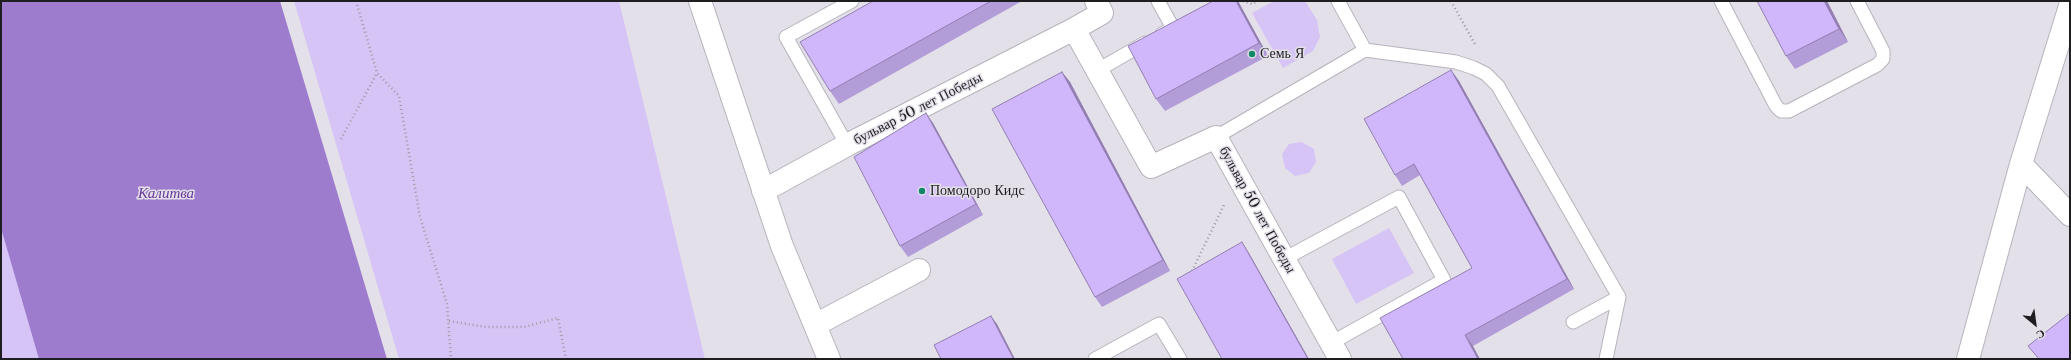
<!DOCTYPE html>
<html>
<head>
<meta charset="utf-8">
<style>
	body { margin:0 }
	#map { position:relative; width:2071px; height:360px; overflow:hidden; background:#e4e0ea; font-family:"Libre Baskerville",serif }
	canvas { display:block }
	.frame { position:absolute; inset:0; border:2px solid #1e1d20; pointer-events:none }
	.north { position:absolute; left:2015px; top:304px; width:40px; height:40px; -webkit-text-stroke:3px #e4e0ea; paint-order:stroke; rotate:151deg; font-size:11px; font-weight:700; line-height:16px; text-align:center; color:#1e1d20 }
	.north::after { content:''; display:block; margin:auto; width:14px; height:18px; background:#1e1d20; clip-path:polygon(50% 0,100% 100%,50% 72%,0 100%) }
</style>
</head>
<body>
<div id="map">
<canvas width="2071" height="360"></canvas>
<div class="frame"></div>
<div class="north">С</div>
</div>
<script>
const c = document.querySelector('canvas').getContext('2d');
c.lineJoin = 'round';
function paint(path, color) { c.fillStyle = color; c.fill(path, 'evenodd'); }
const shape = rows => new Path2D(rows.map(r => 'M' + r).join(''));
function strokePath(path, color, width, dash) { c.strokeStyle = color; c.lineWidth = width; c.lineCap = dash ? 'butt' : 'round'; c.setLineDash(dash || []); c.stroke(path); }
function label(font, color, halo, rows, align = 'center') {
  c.font = font + ' "Libre Baskerville",serif'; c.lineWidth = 3; c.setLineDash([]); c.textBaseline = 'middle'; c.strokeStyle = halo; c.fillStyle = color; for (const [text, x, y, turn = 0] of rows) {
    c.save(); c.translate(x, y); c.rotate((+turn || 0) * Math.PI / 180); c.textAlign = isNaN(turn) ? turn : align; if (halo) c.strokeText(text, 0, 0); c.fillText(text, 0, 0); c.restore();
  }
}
paint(shape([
	[294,1,619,1,705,359,399,359],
	[1274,1,1305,1,1317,20,1320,37,1313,51,1283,68,1252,13],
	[1,119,70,359,1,359],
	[1302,142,1314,149,1316,162,1309,173,1295,176,1285,168,1282,154,1289,144],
	[1389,228,1414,273,1356,304,1332,259]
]), '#d6c4f6');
paint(shape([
	[1,1,280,1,387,359,39,359,1,228]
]), '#9d7ccd');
const lane = shape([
	[1158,1,1173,28,1162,34],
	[1721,1,1776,106,1781,111,1789,111,1877,65,1883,59,1883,51,1857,1],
	[1365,50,1456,62,1474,68,1486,74,1498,86,1619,297,1606,359],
	[1098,70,1145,43],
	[1216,137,1365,50,1338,1],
	[847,145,786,37,852,1],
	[1284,259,1399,197,1444,280,1331,343],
	[1573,322,1619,297],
	[1095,359,1159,324,1180,359]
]);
const street = shape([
	[700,1,782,246,829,359],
	[1096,1,1102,13,1074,29,1151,167,1216,137,1340,359],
	[2021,164,2070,215],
	[763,191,847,145,1074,29],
	[815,325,919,270],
	[1968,359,2021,164,2070,6]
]);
strokePath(lane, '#b6b3bd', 15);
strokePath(street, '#b6b3bd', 24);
strokePath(shape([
	[356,1,377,73,399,96,420,217,447,304,451,359],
	[1243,1,1252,4,1258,1],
	[1451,1,1476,46],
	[341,139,377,73],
	[1192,271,1224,205],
	[449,321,486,327,524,327,558,318,566,359]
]), '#9e9ba3', 2.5, [1, 3]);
strokePath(lane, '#fff', 13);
strokePath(street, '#fff', 22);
paint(shape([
	[873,1,1022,1,839,104,830,91],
	[1213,1,1238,1,1268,56,1165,111,1156,99],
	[1827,1,1848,42,1795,69,1786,56],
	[1451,70,1459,81,1574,289,1473,346,1403,359,1472,268,1420,175,1402,186,1395,175],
	[1062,72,1070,82,1170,271,1102,307,1095,297],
	[933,123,983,215,908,257,900,246]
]), '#b39dd8');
paint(shape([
	[1236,1,1238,1,1268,56,1259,43],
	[1824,1,1827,1,1848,42,1839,29],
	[1451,70,1459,81,1574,289,1567,279],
	[1062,72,1070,82,1170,271,1163,260],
	[926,113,933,123,983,215,976,204],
	[1242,242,1249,253,1309,359,1308,359],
	[991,316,997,324,1015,359,1014,359,1013,358],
	[1465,335,1473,346,1480,359,1478,359]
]), '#927fb0');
const building = shape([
	[873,1,991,1,830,91,800,42,873,1],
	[1213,1,1236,1,1259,43,1156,99,1128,46,1213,1],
	[1757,1,1824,1,1839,29,1786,56,1757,1],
	[1451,70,1567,279,1465,335,1478,359,1403,359,1380,318,1472,268,1414,164,1395,175,1364,119,1451,70],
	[1062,72,1163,260,1095,297,992,109,1062,72],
	[926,113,976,204,900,246,854,157,926,113],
	[1242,242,1308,359,1222,359,1177,279,1242,242],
	[2070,313,2070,359,2039,359,2028,346,2070,313],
	[991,316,1013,358,1010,359,941,359,934,345,991,316]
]);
paint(building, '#d0b6fb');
strokePath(building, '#927fb0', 1);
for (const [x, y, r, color] of [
	[1252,54,4,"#138868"],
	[922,191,4,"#138868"]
]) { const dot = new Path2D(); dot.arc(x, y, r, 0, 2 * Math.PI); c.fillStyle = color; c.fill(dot); strokePath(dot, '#e4e0ea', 1.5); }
label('14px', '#1e1d20', '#e4e0ea', [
	["Семь Я",1260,54],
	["Помодоро Кидс",930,191]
], 'left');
label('14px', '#1e1d20', '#e4e0ea', [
	["бульвар 50 лет Победы",918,109,-27],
	["бульвар 50 лет Победы",1257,210,61]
]);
label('italic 15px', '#643798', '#e4e0ea', [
	["Калитва",166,194]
]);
</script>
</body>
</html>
